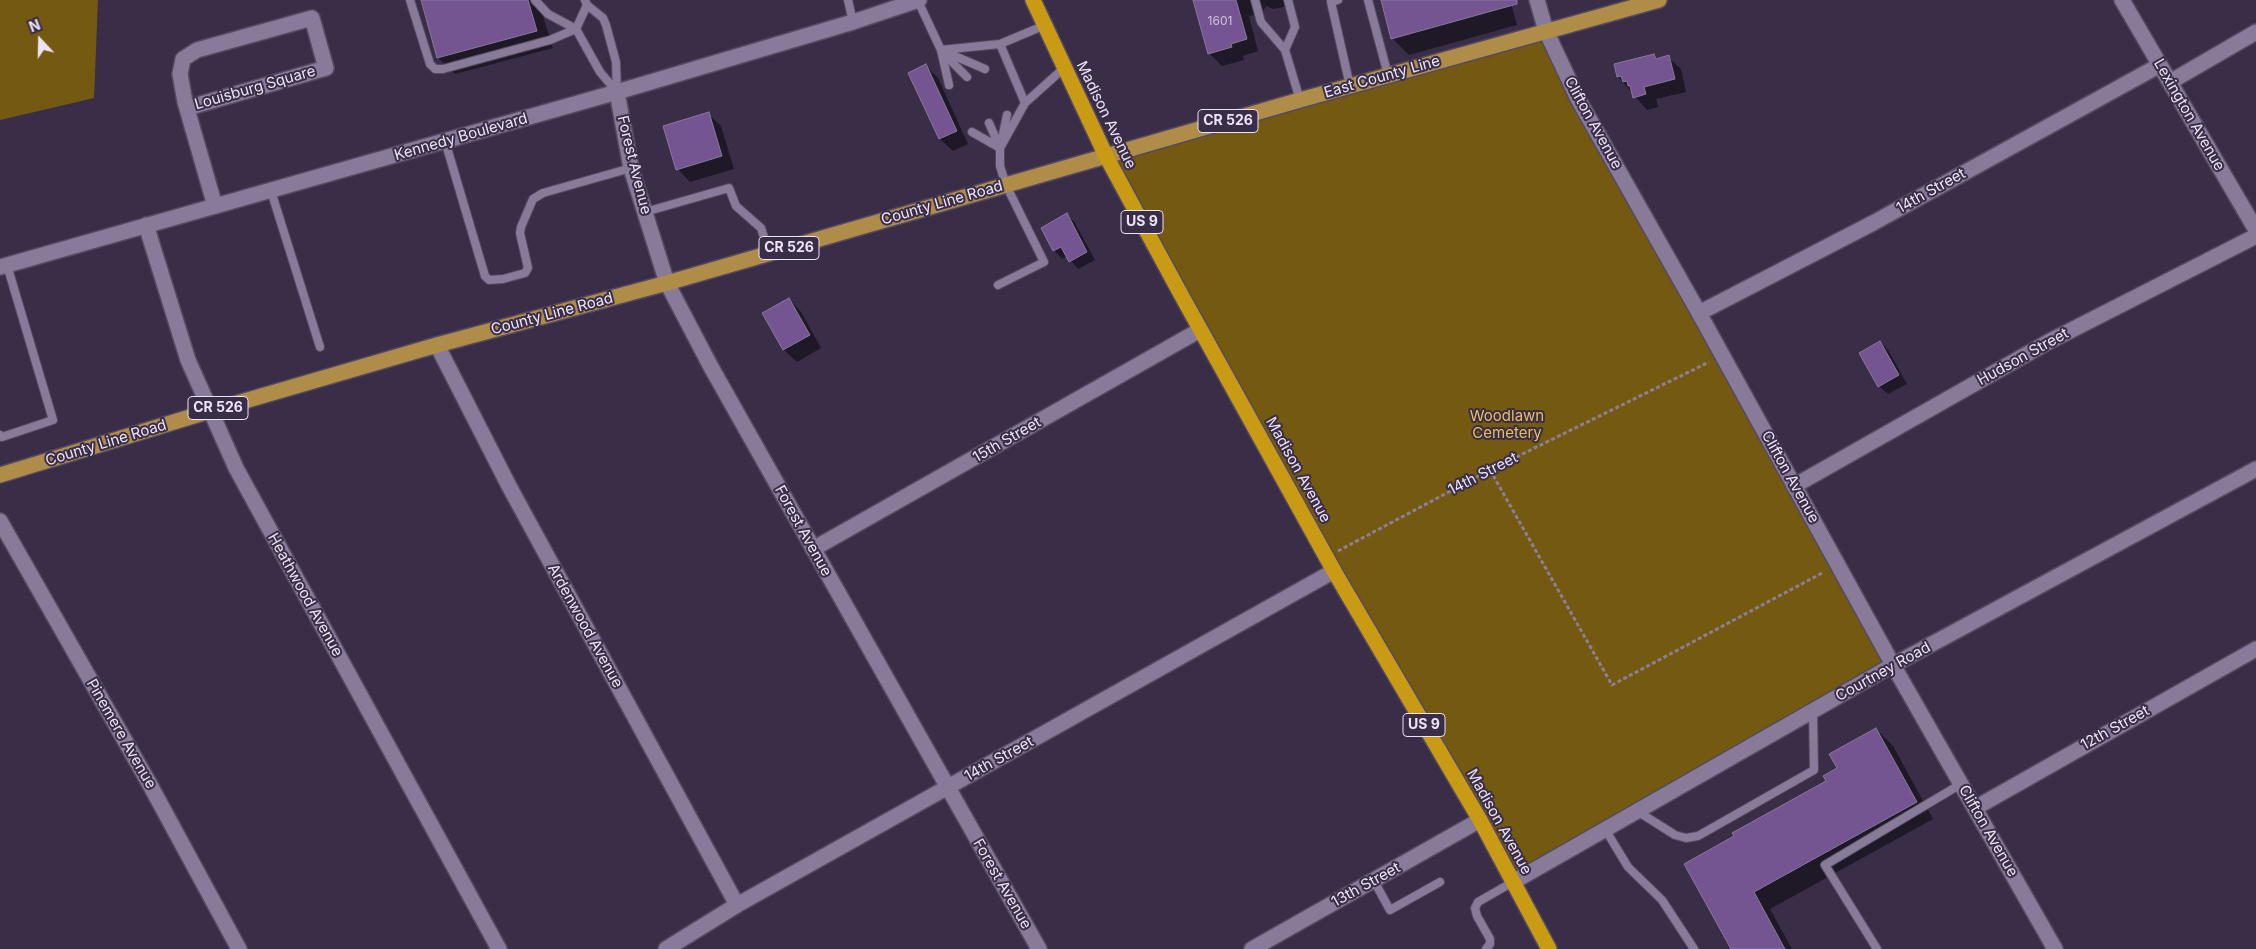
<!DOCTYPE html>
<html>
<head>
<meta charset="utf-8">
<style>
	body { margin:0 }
	#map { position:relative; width:2256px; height:949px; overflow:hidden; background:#3a2d48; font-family:Inter,sans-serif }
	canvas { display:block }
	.north { position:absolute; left:15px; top:15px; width:50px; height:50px; -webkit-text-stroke:4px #3a2d48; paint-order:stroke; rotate:339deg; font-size:14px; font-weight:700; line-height:20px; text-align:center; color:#ece4f5 }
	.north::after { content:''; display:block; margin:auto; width:18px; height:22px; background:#ece4f5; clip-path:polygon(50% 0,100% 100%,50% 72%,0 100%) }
</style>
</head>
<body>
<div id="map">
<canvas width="2256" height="949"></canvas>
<div class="north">N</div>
</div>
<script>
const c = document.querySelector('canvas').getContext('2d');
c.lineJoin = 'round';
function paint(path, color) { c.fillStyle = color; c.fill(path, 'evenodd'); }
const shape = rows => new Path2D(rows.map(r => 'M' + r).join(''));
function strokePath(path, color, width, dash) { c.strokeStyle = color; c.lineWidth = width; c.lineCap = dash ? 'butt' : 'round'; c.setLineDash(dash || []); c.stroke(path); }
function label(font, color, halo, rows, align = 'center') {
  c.font = font + ' Inter,sans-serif'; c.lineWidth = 4; c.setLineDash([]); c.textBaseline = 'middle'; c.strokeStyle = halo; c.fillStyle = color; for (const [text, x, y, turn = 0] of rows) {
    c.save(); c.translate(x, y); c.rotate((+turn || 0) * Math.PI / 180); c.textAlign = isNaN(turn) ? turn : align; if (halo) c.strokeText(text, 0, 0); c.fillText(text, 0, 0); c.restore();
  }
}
paint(shape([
	[0,0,98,0,94,98,0,120],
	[1546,31,1893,665,1513,882,1106,156]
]), '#745911');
paint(shape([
	[423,0,538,0,553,48,455,74,438,58],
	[1194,0,1286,0,1288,6,1273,9,1266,6,1262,13,1249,16,1258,51,1243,56,1244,60,1222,66,1209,53],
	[1389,0,1510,0,1517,25,1409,55,1392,38],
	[1654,56,1658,59,1668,57,1681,69,1686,92,1656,99,1658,107,1647,110,1618,77],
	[926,66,938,78,968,144,953,151,940,139,910,73],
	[708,114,721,126,734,169,690,182,678,169],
	[1067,215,1075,223,1095,260,1078,269,1067,256,1062,259,1054,250],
	[789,299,801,312,821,348,797,362,784,350,764,313],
	[1880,342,1888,350,1907,384,1888,394,1879,386,1861,353],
	[1876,729,1893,746,1933,819,1770,909,1792,949,1732,949,1735,837,1828,781]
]), '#0007');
const building = shape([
	[421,0,528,0,537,31,437,58,421,0],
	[1193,0,1236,0,1247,39,1231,44,1232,47,1208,54,1193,0],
	[1381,0,1517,0,1517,4,1391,39,1381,0],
	[1654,54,1656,59,1669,55,1675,79,1644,87,1646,94,1633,98,1630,86,1628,86,1627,81,1623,82,1621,76,1617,77,1614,64,1654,54],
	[926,64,957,131,939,139,908,73,926,64],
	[709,112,722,156,676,170,663,126,709,112],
	[1067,213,1087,252,1069,262,1061,247,1053,251,1041,228,1067,213],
	[789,298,810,335,783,350,762,313,789,298],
	[1880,341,1899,375,1878,387,1859,353,1880,341],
	[1876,728,1917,802,1754,892,1785,949,1731,949,1684,864,1734,836,1732,833,1826,781,1823,776,1837,768,1829,754,1876,728]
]);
paint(building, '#745592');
strokePath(building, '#887999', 1);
const lane = shape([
	[410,0,430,64,435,69,443,69,550,40,576,29,587,5],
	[535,0,548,14,576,29,600,72,617,92],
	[585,0,587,5,603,18,606,25,616,62,617,92],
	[848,0,853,22],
	[1255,0,1261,22,1285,50,1300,100],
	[1338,0,1331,2,1350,86],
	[1368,0,1388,75],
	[918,1,941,50,949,85],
	[1000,44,1025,103],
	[941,50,1000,44,1043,26],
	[1285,50,1295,27,1288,0],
	[943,51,985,69],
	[944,54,967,77],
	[989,123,1000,148,1000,166,1006,185,1044,262,998,285],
	[972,132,1000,148,1007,115],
	[445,141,485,276,489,280,503,279,525,273,528,268,520,233,521,227,533,199,543,193,631,168],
	[1000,148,1025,103,1064,68],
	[271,191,320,347],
	[645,212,729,188,736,206,761,228,769,253],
	[0,435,2,437,53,420,7,265],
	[1637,811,1675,835,1686,838,1698,836,1814,770,1813,711],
	[1605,829,1628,867,1662,900,1694,949],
	[1374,881,1390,910,1440,882],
	[1486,949,1490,944,1490,939,1477,916,1475,908,1478,902,1513,882],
	[1877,949,1825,865,1961,784]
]);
const street = shape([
	[2122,0,2256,230],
	[2170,82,2256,32],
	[187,108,326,68,312,18,197,50,183,59,180,74,185,102,215,206],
	[146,225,188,360,236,468,499,949],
	[1699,313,1873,223,2160,65],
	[437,345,509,486,737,905],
	[1794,486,2050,341,2256,236],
	[0,521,149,783,239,949],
	[813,549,1200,330],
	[1975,808,2256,649],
	[1513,882,1893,665,2256,469],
	[1252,949,1480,820]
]);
const secondary = shape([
	[1537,0,1546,31,1578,99,1699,313,1893,665,2055,949],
	[617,92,631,168,667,283,711,367,1039,949],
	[0,267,617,92,853,22,919,0],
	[666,949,737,905,1334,571]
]);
const primary = shape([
	[0,475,210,411,437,345,667,283,1300,100,1659,0]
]);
const highway = shape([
	[1033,0,1106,156,1178,289,1334,571,1480,820,1549,949]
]);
strokePath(lane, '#564a61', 10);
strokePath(street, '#564a61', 18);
strokePath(secondary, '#564a61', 18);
strokePath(primary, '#564a61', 18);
strokePath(highway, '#564a61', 18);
strokePath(shape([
	[1490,470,1612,685,1824,572],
	[1338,551,1490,470,1709,362]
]), '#8b8096', 3, [4, 2.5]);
strokePath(lane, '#887a99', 8);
strokePath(street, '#887a99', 15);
strokePath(secondary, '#887a99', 15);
strokePath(primary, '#af8d49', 15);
strokePath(highway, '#c99a14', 15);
label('12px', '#cec0dc', null, [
	["1601",1220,21]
]);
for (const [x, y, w] of [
	[1228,121,60],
	[1142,222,42],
	[789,248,60],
	[218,408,60],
	[1424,725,42]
]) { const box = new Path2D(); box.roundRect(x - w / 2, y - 11.5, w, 23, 4); c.fillStyle = '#3a2d48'; c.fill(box); strokePath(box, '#ece4f5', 1); }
label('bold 14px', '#ece4f5', null, [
	["CR 526",1228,121],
	["US 9",1142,222],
	["CR 526",789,248],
	["CR 526",218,408],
	["US 9",1424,725]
]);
label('15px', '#ece4f5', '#3a2d48', [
	["East County Line",1382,77,-16],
	["Louisburg Square",255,88,-16],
	["Madison Avenue",1106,115,64],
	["Lexington Avenue",2189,115,60],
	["Clifton Avenue",1593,123,61],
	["Kennedy Boulevard",461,137,-16],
	["Forest Avenue",634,165,76],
	["14th Street",1931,191,-29],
	["County Line Road",942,203,-16],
	["County Line Road",552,314,-15],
	["Hudson Street",2023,357,-29],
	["15th Street",1007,440,-30],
	["County Line Road",106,443,-17],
	["Madison Avenue",1298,470,61],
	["14th Street",1483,474,-27],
	["Clifton Avenue",1790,477,61],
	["Forest Avenue",803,531,61],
	["Heathwood Avenue",305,595,61],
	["Ardenwood Avenue",585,626,61],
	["Courtney Road",1883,672,-29],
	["12th Street",2115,728,-29],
	["Pinemere Avenue",121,734,60],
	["14th Street",999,759,-29],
	["Madison Avenue",1499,822,61],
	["Clifton Avenue",1988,831,60],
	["Forest Avenue",1002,884,60],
	["13th Street",1366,885,-29]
]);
label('15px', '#ebbf59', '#3a2d48', [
	["Woodlawn",1507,416],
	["Cemetery",1507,433]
]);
</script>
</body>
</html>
